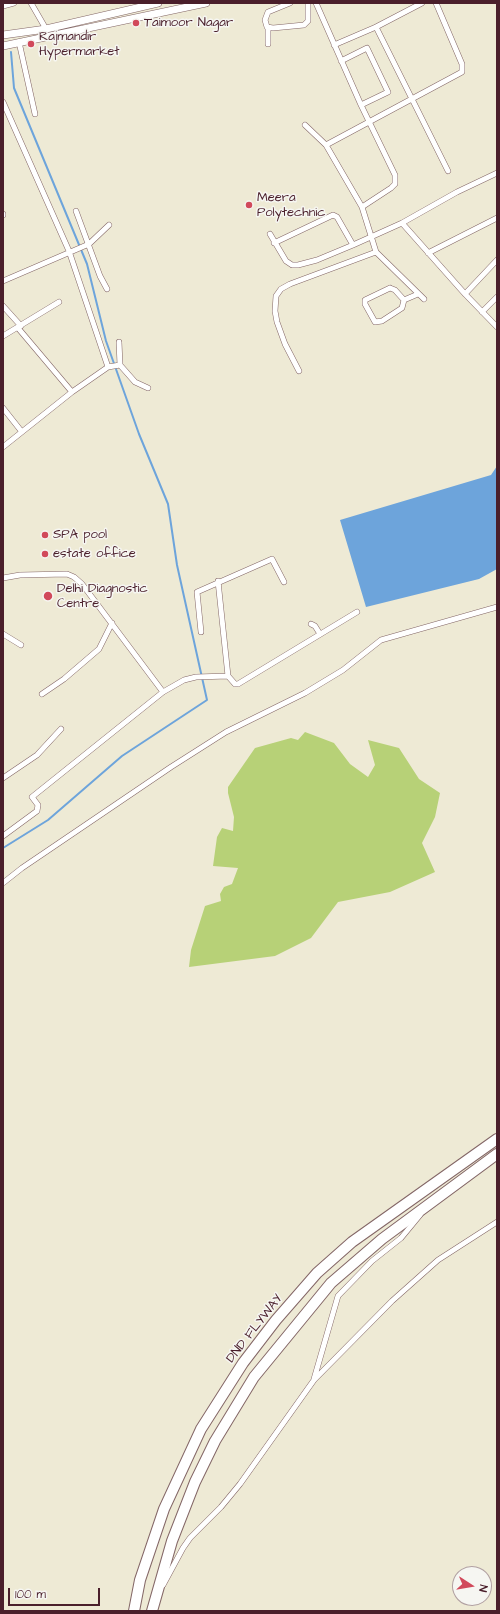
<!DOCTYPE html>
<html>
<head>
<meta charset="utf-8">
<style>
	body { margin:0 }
	#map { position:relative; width:500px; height:1614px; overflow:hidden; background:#eeead5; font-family:"Architects Daughter",sans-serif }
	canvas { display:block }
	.frame { position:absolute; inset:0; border:4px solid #4a1f2b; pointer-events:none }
	.north { position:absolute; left:452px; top:1566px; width:40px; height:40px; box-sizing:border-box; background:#f6f6f2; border:1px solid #b1a0a2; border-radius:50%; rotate:102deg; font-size:11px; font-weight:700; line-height:16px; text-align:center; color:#4a1f2b }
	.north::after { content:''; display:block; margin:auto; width:14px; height:18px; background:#d1495b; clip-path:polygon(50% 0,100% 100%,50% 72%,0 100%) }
	.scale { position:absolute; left:8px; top:1588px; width:92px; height:18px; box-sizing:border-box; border:2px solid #4a1f2b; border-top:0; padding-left:5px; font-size:12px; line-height:14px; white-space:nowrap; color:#4a1f2b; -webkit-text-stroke:3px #f6f6f2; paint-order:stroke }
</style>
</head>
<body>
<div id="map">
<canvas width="500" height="1614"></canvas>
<div class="frame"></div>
<div class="north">N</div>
<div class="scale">100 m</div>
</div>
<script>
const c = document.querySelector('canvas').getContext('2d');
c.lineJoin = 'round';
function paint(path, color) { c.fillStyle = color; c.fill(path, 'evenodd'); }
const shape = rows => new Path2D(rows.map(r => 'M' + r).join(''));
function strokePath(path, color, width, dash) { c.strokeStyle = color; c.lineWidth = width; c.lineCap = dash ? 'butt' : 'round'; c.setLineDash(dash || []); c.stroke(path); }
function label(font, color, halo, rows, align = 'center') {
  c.font = font + ' "Architects Daughter",sans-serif'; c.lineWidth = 3; c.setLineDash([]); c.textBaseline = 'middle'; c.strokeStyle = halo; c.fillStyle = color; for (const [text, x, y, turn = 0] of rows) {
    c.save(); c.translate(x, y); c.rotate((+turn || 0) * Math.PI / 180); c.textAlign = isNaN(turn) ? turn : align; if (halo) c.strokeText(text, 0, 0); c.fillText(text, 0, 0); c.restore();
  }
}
paint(shape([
	[305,732,334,743,350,764,368,777,375,765,368,740,399,748,419,779,440,793,435,817,422,843,435,872,390,892,338,902,311,938,275,956,189,967,191,950,205,906,221,901,220,894,224,887,232,884,238,868,213,866,217,837,222,828,233,831,234,817,228,793,228,787,255,748,291,738,298,740]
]), '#b7d177');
paint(shape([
	[497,466,497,569,479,579,366,607,340,520,491,475]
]), '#6da4db');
strokePath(shape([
	[3,848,48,820,122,756,207,700,177,565,168,504,139,434,106,341,87,264,14,88,11,52]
]), '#6da4db', 2);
const street = shape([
	[31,3,46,29],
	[290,3,268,12,265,20,267,27,273,28,304,25,308,21,308,3],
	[316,3,361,105,395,175,395,184,391,188,362,207,376,252,424,299],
	[3,6,14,3],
	[376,27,448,171],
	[268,28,268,44],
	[19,42,35,114],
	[334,45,376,27,422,3],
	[341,61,367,48,388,92,361,105],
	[3,102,69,251,108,367],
	[305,125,326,145],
	[497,173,457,192,402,223,465,294,497,327],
	[362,207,326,145,462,72,462,64,436,3],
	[76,211,100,276,107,289],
	[3,214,3,215],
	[270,234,286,261,292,265,298,265,317,260,353,245,402,223],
	[274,243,333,215,337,217,353,245],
	[428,253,497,218],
	[3,281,89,244,109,225],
	[390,288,395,290,404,300,402,308,382,321,375,322,365,304,365,300,390,288],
	[465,294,497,260],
	[404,300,418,294],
	[3,306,21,326],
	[482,312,497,297],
	[18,328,72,392],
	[3,336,59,302],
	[119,342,120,365,135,382,148,388],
	[299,371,285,344,277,322,275,311,276,296,281,289,290,284,376,252],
	[3,408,22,432],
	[3,447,72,392,108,367,120,365],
	[3,578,20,575,67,574,74,577,82,584,163,692],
	[218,581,228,676],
	[311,624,315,626,320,634],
	[201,632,197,592,272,559,284,582],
	[3,634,21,645],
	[42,694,64,679,99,649,112,623],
	[3,778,37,755,61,729],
	[3,836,37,811,38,805,32,797,163,692,184,680,196,677,228,676,235,684,238,684,357,612],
	[3,883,22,868,171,767,226,732,305,693,343,670,381,640,497,607],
	[314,1379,338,1296,372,1261,401,1238,420,1215],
	[163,1585,183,1548,190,1538,221,1507,240,1484,314,1380,392,1301,438,1260,497,1222]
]);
const secondary = shape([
	[3,35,46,29,158,3],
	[3,46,206,3]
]);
const highway = shape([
	[134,1611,140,1580,164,1509,201,1429,243,1363,276,1320,317,1273,352,1242,497,1139],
	[152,1611,172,1541,195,1482,215,1441,254,1377,331,1283,382,1239,497,1154]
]);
strokePath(street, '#836666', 6);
strokePath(secondary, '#836666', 8);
strokePath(highway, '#836666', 12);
strokePath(street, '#fff', 5);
strokePath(secondary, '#fff', 7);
strokePath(highway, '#fff', 10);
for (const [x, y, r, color] of [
	[136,23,4,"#d1495b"],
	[31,44,4,"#d1495b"],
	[249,205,4,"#d1495b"],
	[45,535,4,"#d1495b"],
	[45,554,4,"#d1495b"],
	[48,596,5,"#d1495b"]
]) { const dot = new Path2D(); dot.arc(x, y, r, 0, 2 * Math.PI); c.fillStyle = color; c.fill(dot); strokePath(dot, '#f6f6f2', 1.5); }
label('13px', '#4a1f2b', '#f6f6f2', [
	["Taimoor Nagar",144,23],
	["Rajmandir",39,37],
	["Hypermarket",39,52],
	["Meera",257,198],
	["Polytechnic",257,213],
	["SPA pool",53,535],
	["estate office",53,554],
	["Delhi Diagnostic",57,589],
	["Centre",57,604]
], 'left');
label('13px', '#4a1f2b', '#f6f6f2', [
	["DND FLYWAY",255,1329,-52]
]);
</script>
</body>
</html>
